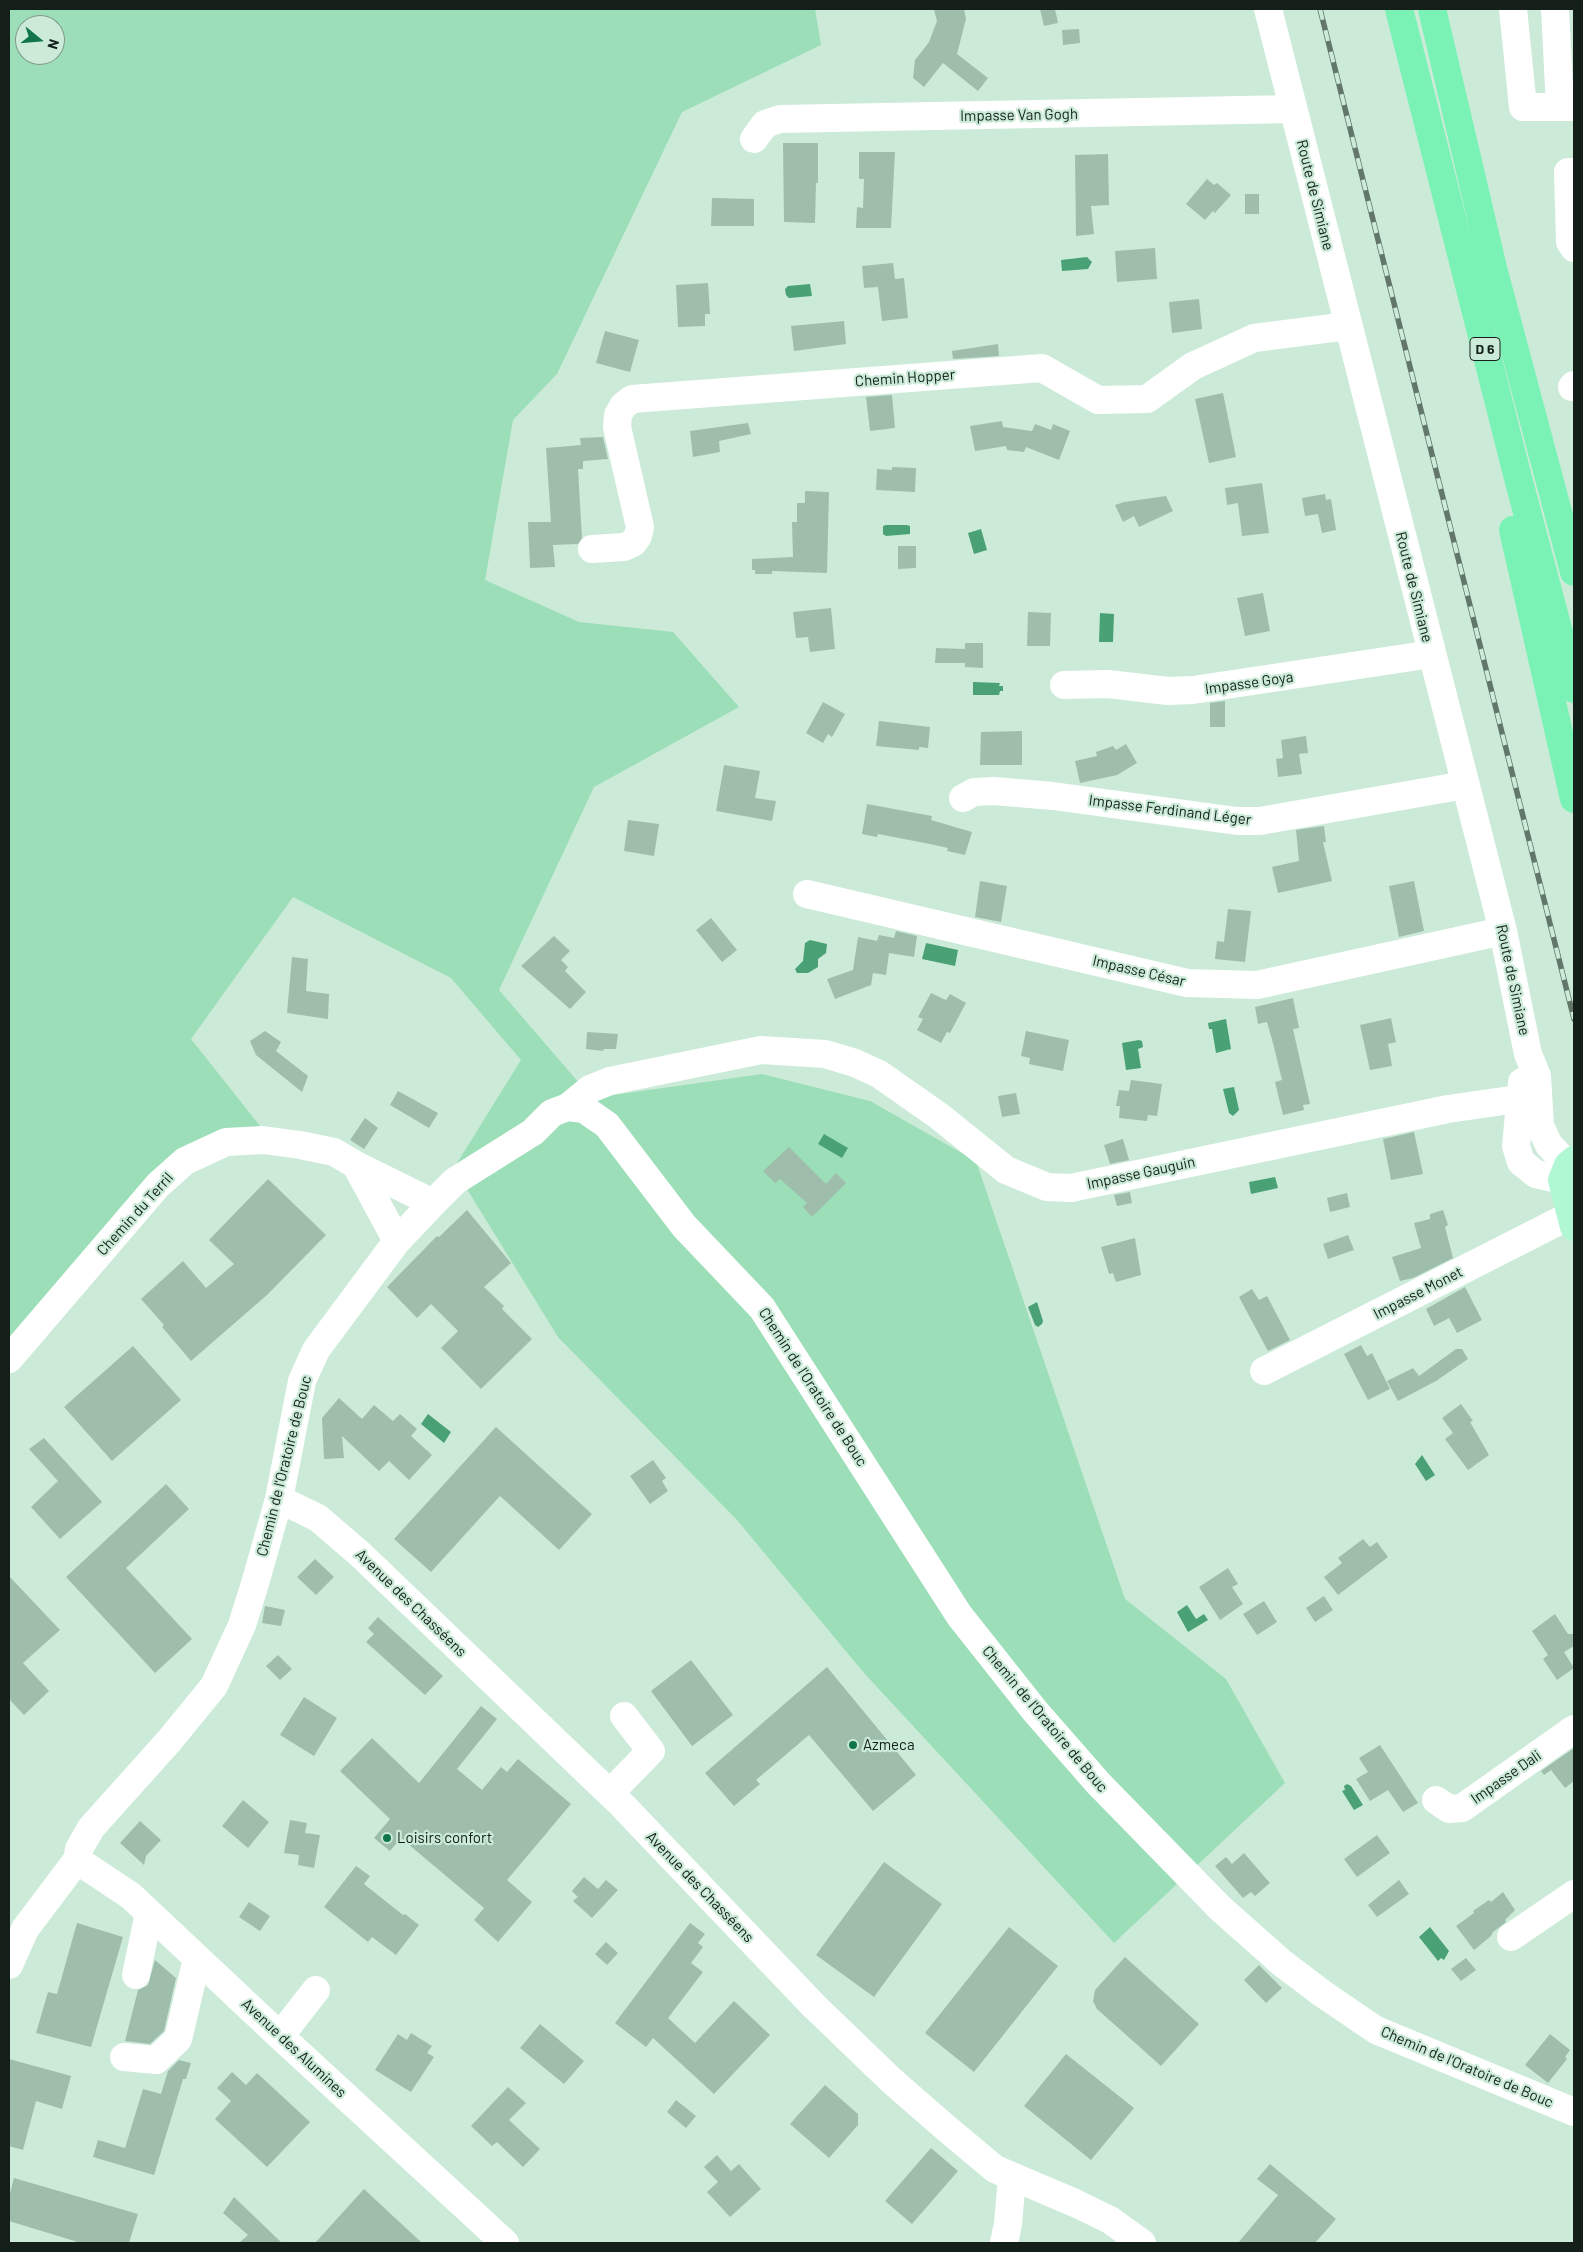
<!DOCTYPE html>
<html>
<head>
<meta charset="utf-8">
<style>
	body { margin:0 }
	#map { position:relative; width:1583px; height:2252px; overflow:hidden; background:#cbebd8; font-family:Barlow,sans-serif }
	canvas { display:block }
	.frame { position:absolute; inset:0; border:10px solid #141f19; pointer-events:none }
	.north { position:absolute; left:15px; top:15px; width:50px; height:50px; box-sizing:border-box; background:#cbebd8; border:1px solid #82998c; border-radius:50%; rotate:107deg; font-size:14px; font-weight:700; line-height:20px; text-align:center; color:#141f19 }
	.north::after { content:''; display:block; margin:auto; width:18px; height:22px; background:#11744b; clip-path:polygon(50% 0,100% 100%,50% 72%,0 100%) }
</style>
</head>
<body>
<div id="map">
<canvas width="1583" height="2252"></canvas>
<div class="frame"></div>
<div class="north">N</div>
</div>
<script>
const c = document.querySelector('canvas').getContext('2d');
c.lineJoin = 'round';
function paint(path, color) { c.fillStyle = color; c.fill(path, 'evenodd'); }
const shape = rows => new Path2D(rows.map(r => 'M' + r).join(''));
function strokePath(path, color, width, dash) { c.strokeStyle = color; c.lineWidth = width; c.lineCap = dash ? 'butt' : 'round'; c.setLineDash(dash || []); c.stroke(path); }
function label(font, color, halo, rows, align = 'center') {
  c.font = font + ' Barlow,sans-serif'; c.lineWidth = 4.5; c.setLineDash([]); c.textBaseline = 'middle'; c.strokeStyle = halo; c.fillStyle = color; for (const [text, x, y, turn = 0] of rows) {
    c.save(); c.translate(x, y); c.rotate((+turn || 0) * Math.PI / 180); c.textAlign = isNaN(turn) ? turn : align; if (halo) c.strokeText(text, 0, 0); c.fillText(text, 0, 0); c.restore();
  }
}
paint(shape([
	[9,9,815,9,821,45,682,112,557,374,513,420,485,580,579,622,673,632,739,707,594,787,499,990,592,1098,762,1074,870,1101,976,1161,1125,1599,1226,1679,1285,1783,1114,1943,864,1673,737,1520,558,1337,454,1168,521,1060,451,978,293,897,191,1039,264,1131,226,1132,9,1341],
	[25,25,55,25,55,55,25,55]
]), '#9bdeb8');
paint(shape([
	[1087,257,1092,262,1088,269,1062,271,1061,260],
	[810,284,812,296,789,298,786,295,785,289,788,286],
	[886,525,907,525,910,526,910,534,886,536,883,534,883,526],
	[981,529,987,550,974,554,968,533],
	[1100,613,1114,614,1113,642,1099,642],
	[973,682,1000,683,999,686,1003,686,1003,691,1000,691,999,695,973,695],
	[810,940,827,944,826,953,818,959,818,967,808,973,797,973,795,969,803,961,805,943],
	[926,943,958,950,955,966,922,959],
	[1226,1019,1231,1049,1216,1053,1212,1029,1209,1029,1208,1023],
	[1139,1040,1142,1041,1143,1047,1138,1049,1141,1068,1126,1070,1122,1043],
	[1234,1087,1239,1110,1233,1116,1229,1113,1223,1089],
	[824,1134,848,1148,842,1158,818,1144],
	[1275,1177,1278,1188,1251,1194,1249,1182],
	[1037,1302,1043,1321,1042,1324,1038,1327,1035,1325,1028,1307],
	[428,1414,451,1432,444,1443,421,1424],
	[1422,1455,1435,1475,1426,1481,1415,1464],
	[1187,1605,1196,1619,1204,1614,1208,1620,1188,1632,1177,1612],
	[1347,1784,1351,1786,1363,1805,1354,1810,1342,1791,1345,1790,1344,1786],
	[1430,1927,1449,1951,1444,1960,1441,1958,1438,1961,1419,1937]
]), '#49a175');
paint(shape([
	[934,9,964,9,966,19,957,54,988,78,978,91,943,63,924,87,913,78,915,60,929,42,937,21],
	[1040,9,1055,9,1058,23,1044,26],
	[1079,29,1080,43,1063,45,1062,30],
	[783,143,818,143,818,183,816,183,815,223,784,222],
	[859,152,895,152,891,228,856,228,857,207,863,208,864,179,859,179],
	[1108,154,1109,205,1091,206,1094,234,1076,236,1075,155],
	[1207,179,1214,185,1217,183,1231,195,1215,213,1213,211,1205,220,1186,204],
	[1245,194,1259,194,1259,214,1245,214],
	[712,198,754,199,754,226,711,226],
	[1155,248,1157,279,1117,282,1115,251],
	[893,263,895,279,904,278,908,318,882,321,878,287,864,288,862,266],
	[708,283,710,314,705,314,705,326,678,327,676,285],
	[1199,299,1202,329,1172,333,1169,302],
	[844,321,846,344,794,351,791,326],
	[605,331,639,340,630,372,596,363],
	[998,344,999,356,953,359,952,351],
	[1223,393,1236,457,1209,463,1195,399],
	[892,395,895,428,870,431,866,397],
	[1002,421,1003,427,1032,431,1035,424,1051,430,1053,424,1070,431,1059,460,1026,447,1024,452,1007,450,1006,446,975,451,970,426],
	[748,423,751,434,719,441,720,452,693,457,690,431],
	[603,437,608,459,583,461,583,469,578,469,582,538,578,544,553,545,555,567,530,568,528,522,551,522,546,448,581,445,580,438],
	[892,467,916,468,915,492,876,490,877,469,892,470],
	[1262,483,1269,533,1242,536,1238,503,1227,505,1225,488],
	[805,491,829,492,827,573,772,571,772,574,755,574,755,570,752,570,752,559,793,557,792,522,797,522,797,503,805,503],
	[1325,494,1326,500,1331,499,1336,530,1322,533,1318,514,1305,516,1302,498],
	[1166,496,1173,511,1139,527,1134,516,1123,522,1115,505,1124,502],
	[898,546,916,546,916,568,898,569],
	[1263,593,1270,631,1245,636,1237,598],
	[831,608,835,649,810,652,808,637,796,638,793,612],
	[1028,612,1051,613,1050,646,1027,646],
	[965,643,983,643,983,668,965,667,965,663,935,663,936,648,965,649],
	[1225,701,1225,727,1210,727,1210,703],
	[823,702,845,714,832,737,828,734,823,743,806,733],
	[879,721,930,727,928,748,919,747,919,750,876,746],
	[1022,731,1022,765,980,765,981,732],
	[1306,736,1308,753,1299,754,1302,774,1278,777,1276,759,1283,758,1281,740],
	[1126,744,1137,763,1117,775,1080,783,1075,761,1097,756,1096,752,1113,746,1116,750],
	[724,765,760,771,755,798,776,801,772,821,716,811],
	[867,804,932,816,931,820,972,832,965,855,947,851,948,848,930,844,878,834,877,837,862,834],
	[628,820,659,824,654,856,624,851],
	[1324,826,1326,842,1323,842,1332,881,1278,893,1272,867,1299,861,1296,830],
	[980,881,1007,886,1001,922,975,917],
	[1414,881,1424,931,1399,937,1389,886],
	[1228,909,1251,911,1245,962,1215,959,1217,941,1224,942],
	[711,918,737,950,722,962,696,930],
	[896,931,917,936,914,957,889,953,886,975,873,973,871,985,835,999,827,979,853,970,858,937,877,941,879,935,894,938],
	[554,936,570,951,561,960,568,967,565,971,586,992,570,1009,521,966],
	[292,957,308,959,306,991,329,994,328,1019,287,1013],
	[931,993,946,1000,950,994,966,1003,950,1033,947,1032,941,1043,917,1030,923,1019,918,1017],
	[1293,998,1299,1028,1293,1029,1310,1104,1303,1105,1304,1110,1283,1115,1275,1082,1282,1080,1274,1047,1267,1022,1258,1024,1255,1007],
	[1391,1018,1396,1042,1388,1044,1392,1066,1370,1070,1360,1025],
	[265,1031,281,1042,276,1051,308,1076,302,1092,256,1055,250,1041],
	[1026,1031,1069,1040,1063,1071,1029,1064,1030,1058,1021,1056],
	[587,1032,618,1034,616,1049,604,1049,603,1051,586,1049],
	[1131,1080,1162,1084,1157,1116,1148,1115,1147,1121,1119,1118,1120,1106,1116,1106,1119,1090,1129,1091],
	[398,1091,438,1113,429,1128,390,1105],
	[1016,1093,1020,1114,1002,1117,998,1096],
	[365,1118,378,1128,364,1149,350,1140],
	[1414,1132,1423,1174,1391,1180,1383,1139],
	[1123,1139,1129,1160,1110,1164,1104,1145],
	[789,1147,826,1184,836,1173,846,1183,812,1217,803,1207,813,1197,807,1203,780,1179,775,1183,763,1171],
	[268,1179,326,1235,267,1295,191,1361,162,1327,164,1325,141,1299,183,1261,206,1288,234,1264,209,1240],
	[1130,1192,1132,1203,1117,1206,1114,1195],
	[1347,1193,1350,1207,1330,1212,1327,1198],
	[467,1210,511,1263,484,1287,504,1306,502,1309,532,1339,481,1389,441,1348,458,1331,431,1304,417,1318,387,1287,437,1236,439,1237],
	[1443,1210,1448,1225,1445,1227,1453,1258,1413,1278,1400,1281,1392,1257,1421,1248,1414,1223,1430,1219,1430,1214],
	[1348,1235,1354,1250,1328,1259,1323,1244],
	[1135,1238,1141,1275,1116,1282,1113,1273,1109,1274,1101,1247],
	[1465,1287,1482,1320,1457,1333,1449,1318,1434,1326,1426,1309],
	[1252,1289,1259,1300,1267,1296,1290,1340,1268,1351,1239,1297],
	[1361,1345,1367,1356,1372,1353,1390,1389,1368,1400,1344,1354],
	[133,1346,181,1400,112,1461,64,1407],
	[1456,1349,1462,1349,1468,1359,1436,1381,1398,1401,1387,1381,1413,1368,1419,1376],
	[339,1398,362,1419,374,1405,393,1421,400,1414,417,1429,411,1436,432,1455,409,1480,389,1461,379,1471,342,1436,344,1458,324,1459,322,1418],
	[1461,1404,1473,1421,1470,1422,1489,1455,1468,1470,1445,1439,1453,1433,1442,1418],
	[496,1427,592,1514,559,1550,500,1496,431,1572,394,1539],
	[44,1438,102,1502,60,1539,31,1507,58,1481,29,1449],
	[653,1460,666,1478,662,1481,668,1491,650,1504,630,1476],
	[166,1484,189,1509,126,1568,192,1639,155,1673,66,1577],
	[1363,1539,1370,1547,1377,1542,1388,1557,1338,1595,1324,1577,1342,1563,1338,1558],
	[315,1559,334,1577,316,1595,297,1577],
	[1228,1568,1238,1584,1232,1587,1243,1604,1220,1620,1199,1587],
	[9,1576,60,1630,23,1663,49,1691,24,1715,9,1699],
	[1324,1596,1333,1610,1315,1622,1306,1608],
	[1264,1601,1277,1622,1257,1635,1243,1614],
	[265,1606,285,1610,281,1626,262,1623],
	[1555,1614,1568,1634,1574,1634,1574,1646,1564,1652,1574,1668,1557,1680,1543,1659,1548,1655,1532,1631],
	[378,1617,443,1676,425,1695,366,1642,374,1634,368,1628],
	[278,1655,292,1669,280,1680,266,1666],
	[691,1660,733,1715,692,1746,651,1691],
	[827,1667,916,1775,873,1811,809,1735,756,1780,760,1784,734,1806,705,1773],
	[304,1697,337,1718,314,1756,280,1735],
	[481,1706,497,1719,457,1769,482,1790,501,1767,507,1772,518,1759,571,1804,507,1880,532,1902,498,1942,474,1920,484,1908,401,1838,390,1851,374,1838,390,1819,340,1771,372,1738,419,1783],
	[1380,1745,1418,1803,1403,1812,1388,1790,1370,1801,1356,1779,1368,1772,1359,1758],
	[1574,1748,1574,1781,1565,1788,1551,1770,1544,1775,1541,1771],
	[243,1800,269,1822,248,1848,222,1826],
	[290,1820,307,1823,305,1833,320,1835,314,1868,298,1865,299,1855,284,1853],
	[140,1821,161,1840,146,1856,144,1865,120,1843],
	[1377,1835,1390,1853,1357,1877,1344,1859],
	[1244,1853,1270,1883,1255,1896,1251,1892,1243,1898,1215,1866,1226,1857,1232,1864],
	[884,1862,942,1904,874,1997,816,1955],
	[356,1866,370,1876,364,1884,403,1915,405,1914,419,1925,396,1955,372,1937,368,1942,324,1907],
	[584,1877,598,1889,606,1880,618,1890,592,1918,573,1901,578,1897,572,1891],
	[1399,1880,1409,1894,1377,1917,1368,1905],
	[1503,1892,1515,1910,1505,1920,1506,1922,1493,1932,1491,1936,1474,1950,1456,1926,1474,1913,1473,1911,1489,1900,1491,1902],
	[249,1902,270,1916,260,1931,239,1917],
	[77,1923,123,1937,91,2047,36,2033,48,1992,57,1994],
	[690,1923,705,1934,698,1943,703,1947,691,1963,703,1972,668,2018,695,2043,734,2001,770,2035,714,2094,653,2038,646,2047,615,2023],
	[1009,1927,1058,1966,974,2072,925,2033],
	[606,1942,618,1953,607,1965,595,1954],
	[1125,1957,1199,2024,1161,2066,1097,2009,1093,2001,1095,1990],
	[1466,1958,1476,1970,1461,1981,1451,1969],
	[155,1960,176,1978,164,2031,150,2044,125,2041,138,1990,148,1985],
	[1259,1965,1282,1988,1266,2003,1244,1980],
	[540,2024,584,2061,564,2084,520,2048],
	[411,2033,432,2046,427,2053,434,2057,411,2092,375,2070,398,2034,407,2040],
	[1550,2034,1570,2050,1565,2057,1567,2059,1548,2083,1525,2065],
	[1066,2054,1134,2108,1091,2160,1024,2106],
	[9,2059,71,2076,62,2109,36,2101,23,2150,9,2146],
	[179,2060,191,2063,186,2079,183,2079,154,2175,93,2157,98,2140,125,2148,143,2089,161,2094,168,2071],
	[232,2072,246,2085,257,2073,310,2122,267,2167,215,2119,231,2101,217,2088],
	[825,2085,858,2114,858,2125,829,2158,790,2124],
	[508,2087,526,2103,509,2120,540,2149,523,2167,497,2142,492,2146,471,2126],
	[676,2100,696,2116,686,2128,667,2112],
	[931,2148,958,2171,912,2224,885,2201],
	[717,2155,731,2171,739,2164,761,2189,730,2217,707,2192,718,2182,704,2167],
	[1270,2164,1336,2219,1315,2243,1238,2243,1278,2195,1257,2179],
	[14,2178,138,2214,129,2243,81,2243,9,2221,9,2197],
	[364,2189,422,2243,315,2243],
	[234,2197,282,2243,239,2243,248,2235,223,2213]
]), '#9fbdab');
strokePath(shape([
	[1268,9,1503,931,1528,1054,1537,1076,1540,1126,1549,1145,1568,1165],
	[1513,9,1523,107,1574,107],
	[1555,9,1560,107],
	[754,139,765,124,780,119,1293,109],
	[1574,172,1568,172,1570,242,1574,248],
	[1572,387,1574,385],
	[592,549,624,547,633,543,638,536,640,527,617,427,618,415,623,406,632,399,1042,368,1098,400,1147,399,1193,366,1254,338,1348,326],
	[1064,685,1108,684,1168,691,1193,690,1432,654],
	[963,798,974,792,994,791,1053,796,1237,821,1260,821,1465,785],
	[807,894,1187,983,1257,985,1503,931],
	[1522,1082,1516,1146,1521,1162,1536,1174,1562,1180],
	[568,1107,590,1089,610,1081,761,1050,825,1054,855,1063,879,1074,939,1116,1006,1170,1047,1187,1071,1188,1448,1109,1538,1096],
	[356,1165,397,1241],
	[9,1359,158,1185,185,1161,226,1142,263,1140,300,1145,334,1152,356,1165,433,1203],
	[1264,1371,1571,1215],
	[279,1499,318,1518,361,1555,622,1805,814,2006,892,2081,946,2128,995,2169,1075,2203,1110,2220,1142,2243],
	[610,1793,651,1751,624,1716],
	[1436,1800,1449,1809,1462,1808,1574,1729],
	[77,1860,131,1896,280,2036,505,2243],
	[1511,1937,1574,1894],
	[9,1965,25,1929,77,1860,79,1849,91,1828,169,1741,214,1686,242,1625,254,1587,279,1499,302,1381,316,1350,397,1241,433,1203,455,1181,533,1132,552,1113,568,1107,584,1109,607,1125,684,1226,762,1308,959,1615,1035,1711,1098,1783,1179,1866,1220,1908,1282,1963,1323,1994,1376,2030,1574,2112],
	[136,1975,149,1913],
	[280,2036,316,1990],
	[124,2057,156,2060,178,2039,195,1967,198,1959],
	[1004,2243,1008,2224,1012,2177]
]), '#fff', 28);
strokePath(shape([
	[1574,1160,1568,1165,1562,1180,1574,1227]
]), '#b0f7d3', 28);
strokePath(shape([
	[1399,9,1518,478,1574,689],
	[1432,9,1493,268,1574,572],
	[1513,530,1574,799]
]), '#7bf2b5', 28);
const rail = shape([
	[1320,9,1574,1019]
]);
strokePath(rail, '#62766a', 5.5);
strokePath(rail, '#cbebd8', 4, [11]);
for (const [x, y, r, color] of [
	[853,1745,5,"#11744b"],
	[387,1838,5,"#11744b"]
]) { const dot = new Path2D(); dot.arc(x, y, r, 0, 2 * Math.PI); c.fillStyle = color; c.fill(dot); strokePath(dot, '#cbebd8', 2); }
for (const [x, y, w] of [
	[1485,349,30]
]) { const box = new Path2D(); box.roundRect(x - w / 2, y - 11.5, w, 23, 4); c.fillStyle = '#cbebd8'; c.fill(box); strokePath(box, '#141f19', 1); }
label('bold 14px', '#141f19', null, [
	["D 6",1485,349]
]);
label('15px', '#141f19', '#cbebd8', [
	["Impasse Van Gogh",1019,115,-1],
	["Route de Simiane",1315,195,76],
	["Chemin Hopper",905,378,-4],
	["Route de Simiane",1414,587,76],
	["Impasse Goya",1249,683,-8],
	["Impasse Ferdinand Léger",1170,810,7],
	["Impasse César",1139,971,13],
	["Route de Simiane",1513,980,78],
	["Impasse Gauguin",1141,1173,-12],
	["Chemin du Terril",135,1214,-48],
	["Impasse Monet",1418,1293,-27],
	["Chemin de l'Oratoire de Bouc",813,1387,57],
	["Chemin de l'Oratoire de Bouc",284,1466,-76],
	["Avenue des Chasséens",411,1603,44],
	["Chemin de l'Oratoire de Bouc",1045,1719,50],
	["Impasse Dali",1506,1777,-35],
	["Avenue des Chasséens",700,1887,46],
	["Avenue des Alumines",294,2048,43],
	["Chemin de l'Oratoire de Bouc",1467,2067,23]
]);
label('15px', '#141f19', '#cbebd8', [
	["Azmeca",863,1745],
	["Loisirs confort",397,1838]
], 'left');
</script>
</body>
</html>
